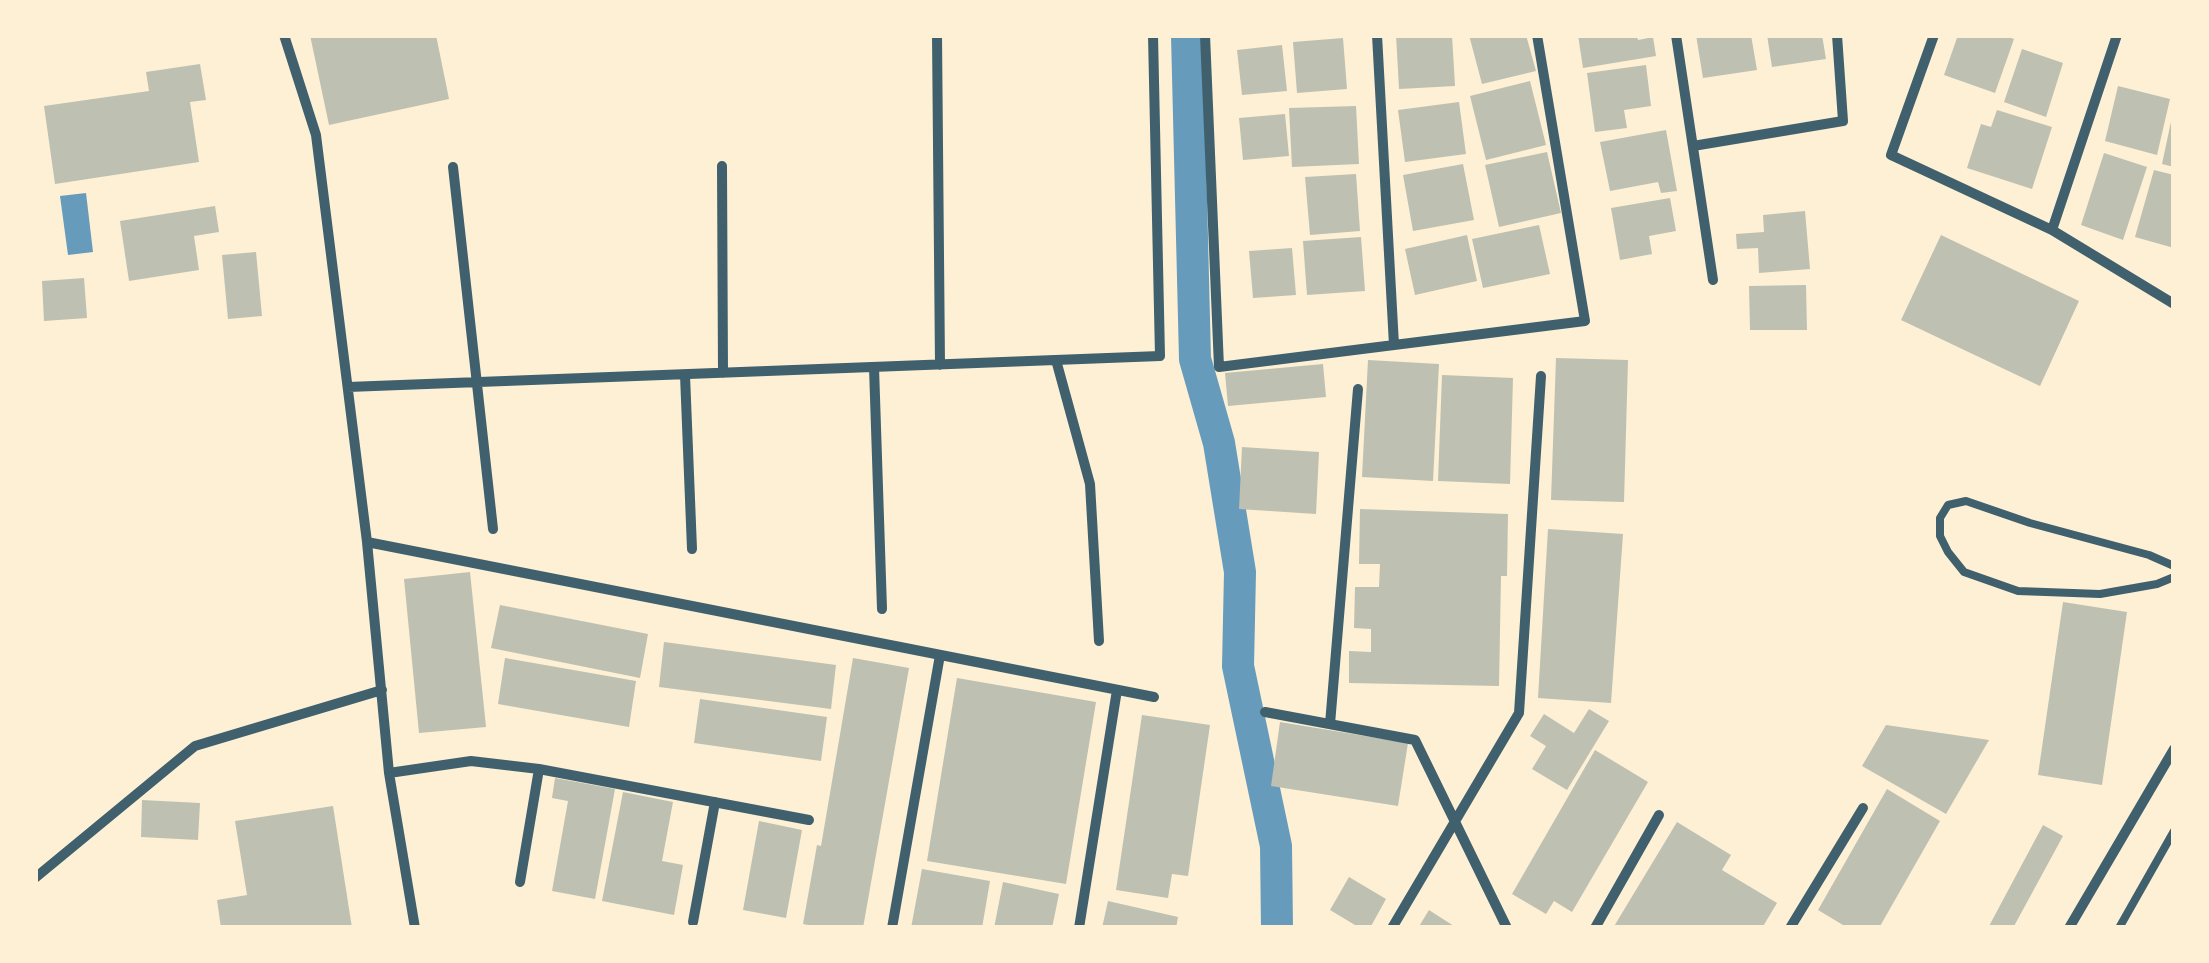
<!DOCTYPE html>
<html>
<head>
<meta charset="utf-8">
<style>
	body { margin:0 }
	#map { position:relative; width:2209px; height:963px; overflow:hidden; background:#fdf0d5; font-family:"Archivo Narrow",sans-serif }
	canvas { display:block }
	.frame { position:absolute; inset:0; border:38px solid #fdf0d5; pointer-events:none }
</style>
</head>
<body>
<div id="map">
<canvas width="2209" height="963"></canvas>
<div class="frame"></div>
</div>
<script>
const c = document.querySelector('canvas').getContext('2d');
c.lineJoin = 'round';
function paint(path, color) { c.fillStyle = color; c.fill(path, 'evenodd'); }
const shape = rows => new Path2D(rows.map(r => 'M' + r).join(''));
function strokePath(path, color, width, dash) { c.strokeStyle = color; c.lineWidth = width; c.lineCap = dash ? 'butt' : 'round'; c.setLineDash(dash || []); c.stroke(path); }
paint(shape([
	[86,193,93,252,68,255,60,196]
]), '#669bbc');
strokePath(shape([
	[1187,35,1195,359,1219,443,1240,572,1238,666,1276,846,1277,928]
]), '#669bbc', 32);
paint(shape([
	[310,35,436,35,449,99,329,125],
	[1396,35,1452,35,1455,86,1399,89],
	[1469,35,1526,35,1536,71,1482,84],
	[1578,35,1637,35,1638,40,1653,37,1656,56,1583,68],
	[1696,35,1751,35,1757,70,1703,78],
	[1767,35,1822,35,1826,59,1772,67],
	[1958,35,2003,35,2014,39,1995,93,1944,75],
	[1343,38,1347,89,1297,93,1293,42],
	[1282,45,1287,91,1242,95,1237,50],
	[2022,49,2063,63,2046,117,2004,102],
	[200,64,206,100,190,102,199,162,55,184,44,106,149,91,146,72],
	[1646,65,1651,106,1624,110,1627,128,1595,132,1587,73],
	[1530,81,1546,145,1486,160,1470,96],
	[2118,86,2170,99,2157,155,2105,141],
	[1459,102,1466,154,1405,162,1398,110],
	[1356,106,1359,164,1292,167,1289,108],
	[1997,110,2052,127,2032,189,1967,168,1981,124,1991,127],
	[1285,114,1289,156,1243,160,1239,118],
	[2172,117,2174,118,2174,167,2162,164],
	[1666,130,1677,191,1661,193,1658,182,1610,191,1600,142],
	[1547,152,1561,213,1499,227,1485,165],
	[2104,153,2147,167,2123,240,2081,225],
	[1463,164,1474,220,1413,231,1403,175],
	[2154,170,2174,175,2174,248,2135,237],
	[1356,174,1360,231,1310,235,1305,177],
	[1670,198,1676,231,1649,236,1652,254,1620,260,1611,208],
	[215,206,219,232,194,236,199,270,129,281,120,221],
	[1805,211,1810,269,1759,273,1758,248,1737,249,1736,234,1764,232,1763,215],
	[1539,225,1550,274,1483,288,1472,239],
	[1467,235,1477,281,1415,295,1405,249],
	[1941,235,2079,301,2040,386,1901,320],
	[1361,237,1365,291,1307,295,1303,241],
	[1292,248,1296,295,1253,298,1249,251],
	[256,252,262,316,228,319,222,255],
	[84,278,87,318,44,321,42,281],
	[1806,285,1807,330,1750,330,1749,286],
	[1556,358,1628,360,1624,502,1551,500],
	[1368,360,1439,364,1433,481,1362,477],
	[1323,364,1326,397,1228,406,1225,373],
	[1442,375,1513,378,1510,484,1438,481],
	[1242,447,1319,452,1316,514,1239,509],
	[1360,509,1508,514,1507,576,1501,576,1499,686,1349,683,1349,651,1371,652,1371,629,1354,628,1355,587,1379,587,1380,564,1359,564],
	[1548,529,1623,534,1611,703,1538,698],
	[470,572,486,727,419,733,404,579],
	[2063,602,2127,612,2102,785,2038,775],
	[500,605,648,634,640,678,491,648],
	[664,642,836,665,831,709,659,687],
	[505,658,636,681,629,727,498,704],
	[853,658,909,668,863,928,824,928,803,924,817,845,821,846],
	[957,678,1096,702,1066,884,927,861],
	[700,699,827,717,821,761,694,743],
	[1589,709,1609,721,1567,790,1532,769,1546,746,1530,736,1544,714,1574,733],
	[1142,715,1210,725,1188,876,1172,874,1168,898,1116,890],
	[1280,722,1408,743,1398,806,1271,786],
	[1886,725,1989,740,1946,814,1862,766],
	[1595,750,1648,782,1572,912,1554,901,1546,914,1512,894],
	[555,778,615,789,595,899,552,891,568,801,552,798],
	[1887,789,1940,821,1879,928,1848,928,1818,910],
	[623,792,673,802,662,861,683,865,674,915,602,901],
	[142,800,200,803,198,840,141,837],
	[333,806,352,928,221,928,217,900,247,895,235,821],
	[759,821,802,830,786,918,743,910],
	[1677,822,1731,855,1722,870,1777,903,1762,928,1613,928],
	[2043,825,2063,836,2013,928,1988,928],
	[922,869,990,881,982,928,911,928],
	[1349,877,1386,899,1370,928,1360,928,1330,910],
	[1003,882,1059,894,1052,928,994,928],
	[1108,901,1178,917,1176,928,1102,928],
	[1429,910,1457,928,1418,928]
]), '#bec0b2');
strokePath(shape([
	[2174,566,2149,555,2030,523,1966,501,1948,505,1940,518,1940,536,1948,552,1964,572,2018,591,2100,594,2157,584,2174,577],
	[2119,928,2174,831]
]), '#3f606c', 8);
strokePath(shape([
	[284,35,316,135,367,542,389,773,415,928],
	[937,35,940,365],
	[1205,35,1219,367,1585,321,1537,35],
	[1377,35,1394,345],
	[1676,35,1713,280],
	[1934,35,1891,155,2052,230,2174,304],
	[1693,146,1843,121,1837,35],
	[722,166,723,373],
	[453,167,493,529],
	[2052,230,2117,35],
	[1056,360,1090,484,1099,641],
	[874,367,882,609],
	[685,375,692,549],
	[348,387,1160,356,1153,35],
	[367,542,1154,697],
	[1265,712,1415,740,1507,928],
	[1330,724,1358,389],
	[389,773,471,761,539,769,809,820],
	[35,878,195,746,382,690],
	[520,882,539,769],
	[693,922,715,802],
	[892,928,940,655],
	[1079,928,1117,690],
	[1392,928,1519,713,1541,376],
	[1595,928,1659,815],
	[1790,928,1863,808],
	[2069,928,2174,749]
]), '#3f606c', 10);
</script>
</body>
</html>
